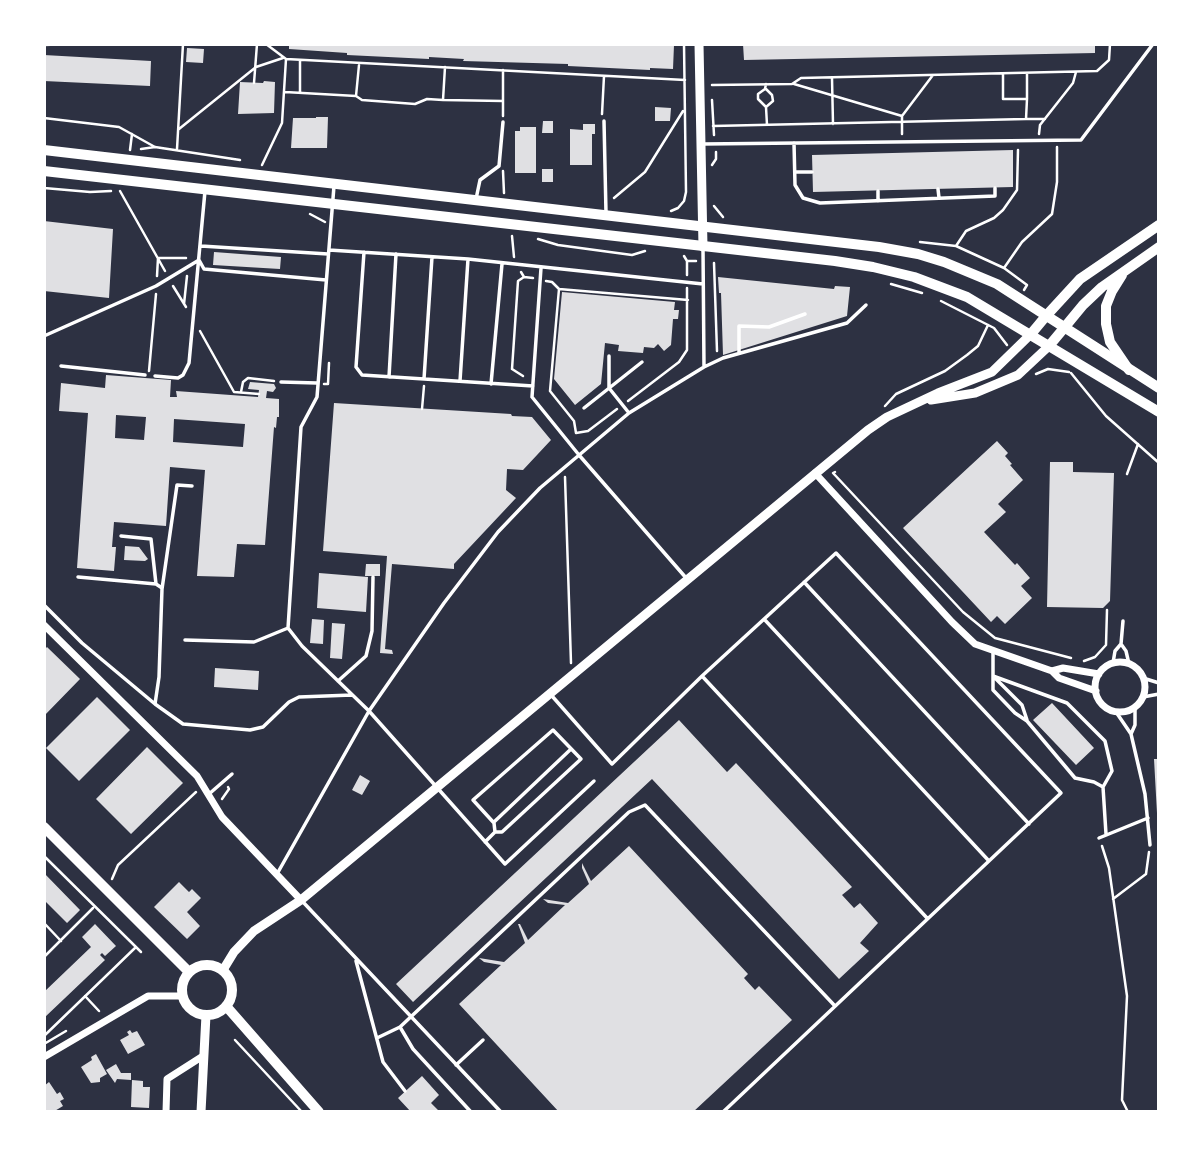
<!DOCTYPE html>
<html>
<head>
<meta charset="utf-8">
<style>
	body { margin:0 }
	#map { position:relative; width:1203px; height:1156px; overflow:hidden; background:#2d3142; font-family:"Asap Condensed",sans-serif }
	canvas { display:block }
	.frame { position:absolute; inset:0; border:46px solid #fff; pointer-events:none }
</style>
</head>
<body>
<div id="map">
<canvas width="1203" height="1156"></canvas>
<div class="frame"></div>
</div>
<script>
const c = document.querySelector('canvas').getContext('2d');
c.lineJoin = 'round';
function paint(path, color) { c.fillStyle = color; c.fill(path, 'evenodd'); }
const shape = rows => new Path2D(rows.map(r => 'M' + r).join(''));
function strokePath(path, color, width, dash) { c.strokeStyle = color; c.lineWidth = width; c.lineCap = dash ? 'butt' : 'round'; c.setLineDash(dash || []); c.stroke(path); }
paint(shape([
	[289,44,663,44,674,45,673,69,650,68,650,70,568,66,568,64,463,61,464,59,429,57,429,59,347,55,347,53,289,49],
	[743,44,1095,44,1095,53,744,60],
	[187,48,204,49,203,63,186,62],
	[44,55,151,61,150,86,44,81],
	[264,81,275,82,274,113,238,114,240,82,263,83],
	[655,107,671,108,670,121,655,121],
	[316,117,328,117,327,148,291,148,293,118,316,118],
	[543,121,553,121,553,133,542,133],
	[583,124,595,124,595,134,592,134,592,165,570,165,570,129,583,130],
	[520,127,536,127,536,173,515,173,515,131,520,131],
	[1013,150,1013,187,813,192,812,155],
	[542,169,553,169,553,182,542,182],
	[44,221,113,229,109,298,44,291],
	[214,252,281,257,280,269,213,265],
	[718,277,834,289,835,286,850,287,847,316,723,355,721,293,719,293],
	[562,292,675,302,674,310,679,310,678,319,673,319,671,345,664,351,658,344,654,348,644,347,643,353,618,351,619,345,605,343,601,384,575,405,554,379],
	[106,375,171,380,170,397,177,397,176,391,258,397,259,390,248,389,250,382,274,384,276,388,273,392,267,391,266,398,279,399,279,417,277,417,276,428,274,427,265,545,237,544,234,577,197,576,205,470,170,467,166,526,114,522,112,547,116,547,114,571,77,568,88,413,59,411,61,383,105,388],
	[116,415,146,417,144,440,115,438],
	[174,419,245,424,243,447,173,442],
	[334,403,511,414,512,416,532,417,551,440,523,470,507,469,506,490,516,498,454,564,454,569,392,564,385,649,392,650,393,654,380,653,387,556,323,551],
	[997,441,1008,453,1005,456,1012,464,1010,465,1023,480,998,504,1006,512,984,532,1015,565,1017,563,1030,578,1021,586,1032,598,1005,624,997,616,991,622,903,528],
	[1050,462,1073,462,1073,472,1114,473,1110,601,1103,608,1047,607],
	[125,546,139,547,148,559,145,561,124,560],
	[366,564,380,564,380,576,365,576],
	[319,573,368,577,366,612,317,608],
	[312,619,324,620,323,644,310,643],
	[332,623,345,624,342,659,330,658],
	[47,647,80,679,44,716,44,650],
	[215,668,259,671,258,690,214,687],
	[97,697,130,730,79,781,46,748],
	[1052,703,1094,748,1076,765,1033,720],
	[679,720,727,772,736,763,852,887,842,895,854,908,860,903,878,923,860,943,869,951,839,979,652,779,413,1002,396,984],
	[147,747,183,783,131,834,96,799],
	[1154,759,1159,759,1159,813,1157,813],
	[360,775,370,781,362,795,352,790],
	[629,846,748,974,744,978,755,990,759,986,792,1020,693,1112,559,1112,459,1004,501,965,484,962,479,958,504,962,525,943,518,924,520,924,528,940,565,905,548,903,543,899,568,903,589,884,582,868,582,863,591,881],
	[44,873,80,910,67,923,44,900],
	[179,882,189,892,192,889,201,898,187,912,200,926,187,939,154,907],
	[95,924,116,946,105,956,102,953,100,955,105,960,44,1018,44,992,91,947,82,937],
	[130,1030,132,1033,137,1031,145,1045,128,1054,120,1040,129,1035,127,1032],
	[96,1054,107,1074,100,1078,100,1082,91,1083,81,1067,92,1060,91,1057],
	[116,1064,121,1073,131,1073,131,1080,117,1079,115,1083,106,1070],
	[422,1076,439,1095,431,1103,440,1112,411,1112,398,1098],
	[132,1080,143,1081,143,1087,150,1087,149,1108,131,1107],
	[49,1082,57,1094,60,1092,64,1099,60,1101,63,1106,53,1112,44,1112,44,1086]
]), '#e0e0e3');
strokePath(shape([
	[44,45,70,44],
	[286,59,685,80],
	[1003,74,1003,99,1027,99,1027,74],
	[832,78,833,124],
	[254,83,257,44],
	[766,84,765,89,758,94,758,99,766,107,767,125],
	[794,84,902,116,933,75],
	[712,85,792,84,801,78,1097,71,1109,60,1110,44],
	[285,92,356,96,362,100,415,104,427,99,443,100,445,67],
	[300,93,300,61],
	[356,96,359,65],
	[1027,99,1026,119,1045,119],
	[443,100,503,101],
	[712,100,714,135],
	[766,107,773,101,772,95,766,89],
	[602,114,604,76],
	[503,116,503,70],
	[902,116,902,134],
	[44,118,119,127,155,147,240,160],
	[713,126,1026,119],
	[179,129,256,67,283,58],
	[1039,134,1040,125,1073,83,1076,72],
	[141,149,155,147],
	[177,149,183,44],
	[130,150,132,134],
	[262,165,282,123,286,59,266,44],
	[712,165,716,159,716,152],
	[503,171,504,193],
	[44,188,90,192,111,191],
	[120,191,165,271],
	[614,198,645,172,683,111],
	[714,206,723,217],
	[671,211,678,208,684,201,686,192,684,44],
	[310,214,325,222],
	[512,236,514,257],
	[538,239,558,245,632,255,645,251],
	[920,242,956,246,1004,268,1027,285,1024,290],
	[956,246,966,231,994,218,1003,210,1017,190,1018,150],
	[684,256,687,261,696,261],
	[714,263,717,351],
	[1004,268,1022,242,1052,214,1057,182,1057,147],
	[521,272,524,277,533,278],
	[687,275,687,261],
	[157,276,158,258,186,258],
	[546,281,552,282,559,289,550,391,574,421,576,433,588,431,617,409],
	[891,284,922,293],
	[173,286,186,307],
	[559,289,688,300],
	[941,301,994,328,1007,345],
	[184,304,187,276],
	[200,331,234,392,259,394],
	[149,371,156,294],
	[1071,373,1106,416,1159,463],
	[1036,374,1048,369,1069,372],
	[523,376,512,369,518,281,524,277],
	[324,384,328,384,329,363],
	[241,392,243,382,248,378,274,381],
	[628,401,679,362,687,350,687,288],
	[885,406,896,394,945,371,967,355,978,346,988,325],
	[422,409,424,386],
	[835,472,833,473,963,612,995,638,1071,658],
	[1127,474,1138,444],
	[565,477,571,663],
	[1084,661,1095,657,1106,645,1107,610],
	[222,799,229,789,228,787],
	[1102,846,1109,868,1127,996,1122,1100,1128,1112],
	[44,856,141,952],
	[112,879,118,865,196,792],
	[1113,899,1146,874,1149,852],
	[44,923,61,941],
	[44,957,93,908],
	[85,996,99,1011],
	[44,1036,136,947],
	[235,1040,302,1112],
	[44,1044,66,1031]
]), '#fff', 2.5);
strokePath(shape([
	[604,121,606,213],
	[794,143,795,185,803,198,820,203,995,196,995,188],
	[703,144,1081,140,1153,44],
	[795,172,812,172],
	[334,186,317,397,301,427,288,628,302,646,369,711,505,864,594,781],
	[938,189,939,198],
	[476,199,480,180,499,166,503,122],
	[878,201,878,191],
	[201,246,328,254],
	[703,249,704,367],
	[329,250,468,259,703,284],
	[364,252,356,367,362,375,533,386],
	[541,268,532,397,579,455,687,579],
	[44,336,156,286,199,260,204,269,326,280],
	[739,353,739,326,769,327,805,314],
	[609,356,609,388,629,413],
	[61,366,145,375],
	[155,376,178,378,183,375,189,363,205,191],
	[389,377,396,254],
	[424,379,432,257],
	[460,381,468,259],
	[281,382,317,383],
	[491,384,502,264],
	[584,408,642,362],
	[121,536,151,539,156,584],
	[78,577,156,584,162,588],
	[804,582,1029,824],
	[44,605,82,643,155,704,183,724,250,730,263,727,289,702,299,697,352,695],
	[764,619,989,861],
	[185,640,254,642,288,628],
	[1121,644,1126,651,1129,664],
	[993,651,993,676,1067,703,1105,741,1112,771,1103,787,1106,834],
	[1113,663,1115,651,1121,644,1123,621],
	[702,676,927,918],
	[993,676,993,690,1015,713,1027,721,1075,778,1094,782,1103,787],
	[994,677,1022,705,1027,720],
	[1143,678,1159,683],
	[338,681,366,656,372,631,373,577],
	[552,696,612,764,702,676,836,553,1061,793,723,1112],
	[1143,697,1159,694],
	[155,704,159,677,162,589,177,485,192,486],
	[1116,712,1131,734,1145,794,1150,845],
	[1131,734,1135,725,1135,707],
	[209,794,232,774],
	[494,822,571,749],
	[1099,838,1148,818],
	[485,842,495,832,502,832,581,759,553,730,473,800,494,823,495,832],
	[277,874,369,711,444,603,498,532,540,488,629,413,704,367,723,358,847,323,866,305],
	[303,902,501,1112],
	[356,961,383,1062,405,1091],
	[400,1027,413,1049,471,1112],
	[377,1038,400,1027,629,812,645,805,835,1006],
	[456,1065,483,1040]
]), '#fff', 3.5);
strokePath(shape([
	[815,473,952,622,975,644,1052,671,1059,678,1096,691],
	[44,625,197,776,222,817,301,900],
	'1095 687a25 25 0 1 1 50 0a25 25 0 1 1-50 0Z',
	[1052,671,1063,668,1099,674],
	[44,1057,148,996,182,996],
	[166,1112,167,1079,203,1056]
]), '#fff', 7);
strokePath(shape([
	[699,44,703,247],
	[931,400,975,393,1018,375,1049,346],
	[223,970,234,952,254,931,301,900,868,430,887,417,938,393,992,372,1031,334],
	[201,1112,206,1015]
]), '#fff', 9);
strokePath(shape([
	[44,150,879,247,918,254,944,262,997,284,1159,388],
	[44,171,835,261,873,267,914,277,967,297,1159,412],
	[1031,334,1046,316],
	[1049,346,1064,328],
	[44,827,189,972],
	'182 990a25 25 0 1 1 50 0a25 25 0 1 1-50 0Z',
	[226,1006,319,1112]
]), '#fff', 10);
strokePath(shape([
	[1122,275,1112,291,1106,306,1106,324,1110,342,1129,370],
	[1046,316,1080,279,1159,225],
	[1064,328,1083,305,1102,287,1159,247]
]), '#fff', 10);
</script>
</body>
</html>
